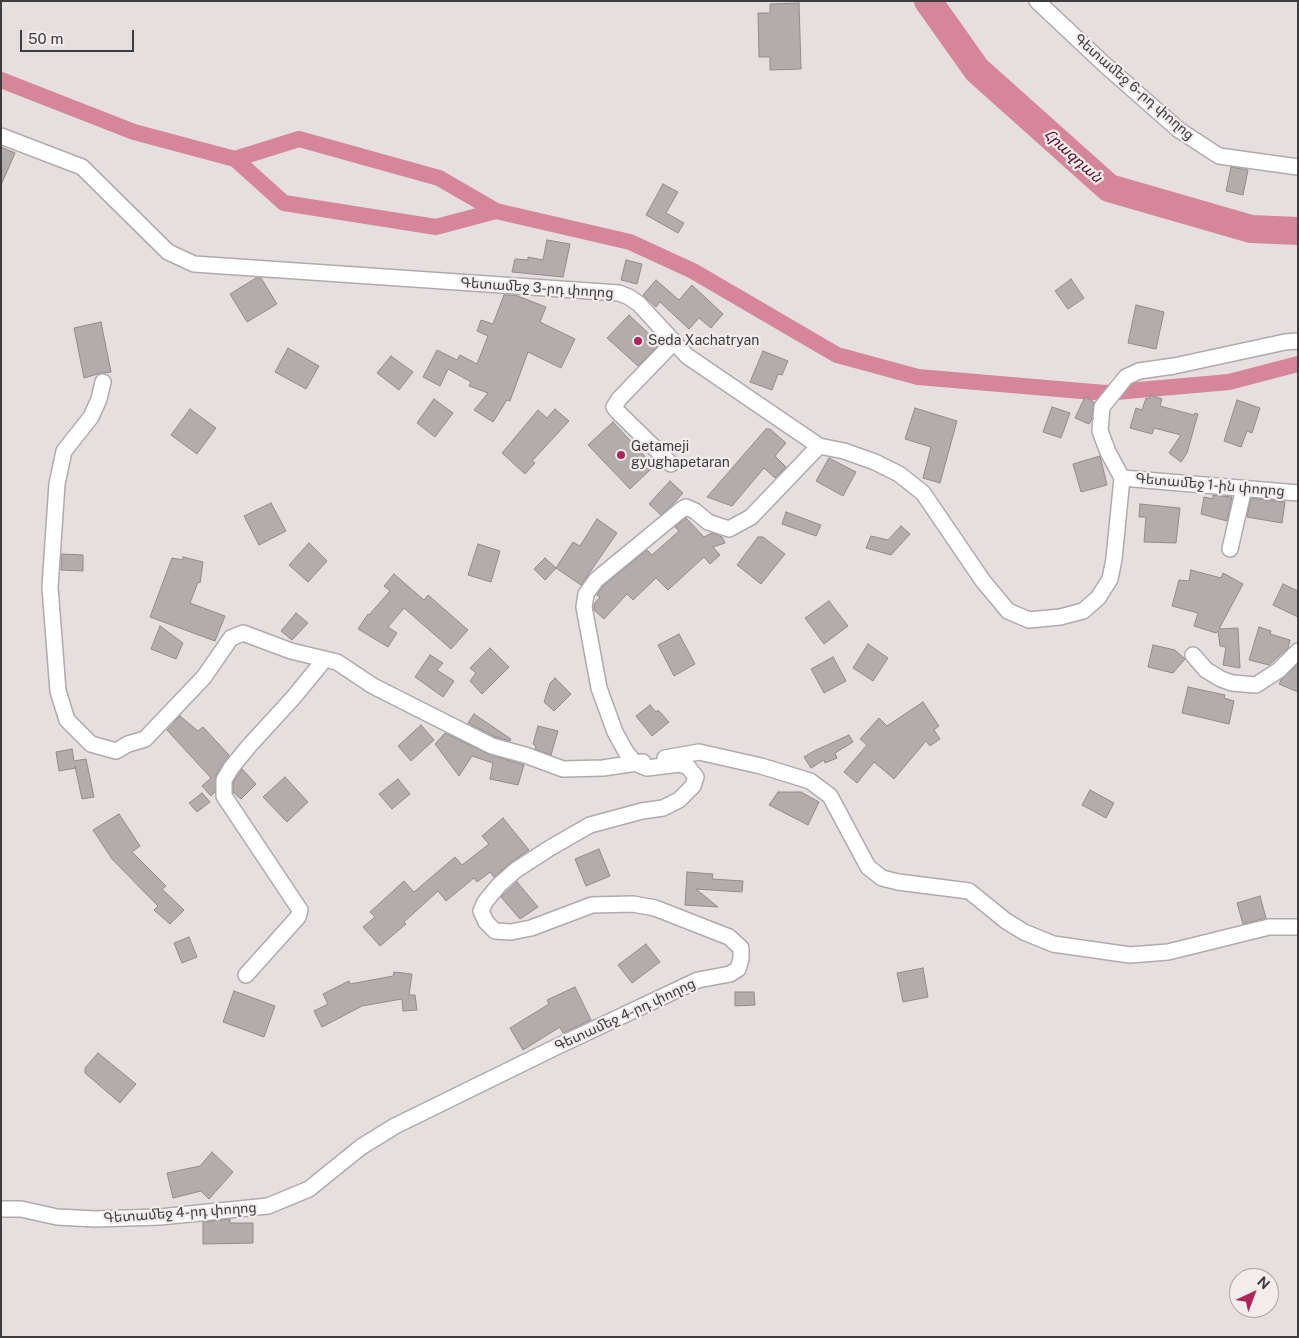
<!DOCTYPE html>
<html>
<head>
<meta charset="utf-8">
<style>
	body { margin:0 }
	#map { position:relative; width:1299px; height:1338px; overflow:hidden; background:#e5dfe0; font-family:"Public Sans",sans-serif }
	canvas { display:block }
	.frame { position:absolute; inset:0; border:2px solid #3e3c3c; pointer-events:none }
	.north { position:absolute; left:1229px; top:1268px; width:50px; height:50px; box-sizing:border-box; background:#f3eced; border:1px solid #aba6a6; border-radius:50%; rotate:43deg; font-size:14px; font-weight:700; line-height:20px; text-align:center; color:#3e3c3c }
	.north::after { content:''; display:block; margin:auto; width:18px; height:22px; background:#b12359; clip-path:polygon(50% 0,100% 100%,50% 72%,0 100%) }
	.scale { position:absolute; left:20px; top:30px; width:114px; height:22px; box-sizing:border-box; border:2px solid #3e3c3c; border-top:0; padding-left:6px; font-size:15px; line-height:18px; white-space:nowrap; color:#3e3c3c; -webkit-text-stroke:4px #f3eced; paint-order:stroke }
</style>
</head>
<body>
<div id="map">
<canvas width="1299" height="1338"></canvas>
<div class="frame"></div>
<div class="north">N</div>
<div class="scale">50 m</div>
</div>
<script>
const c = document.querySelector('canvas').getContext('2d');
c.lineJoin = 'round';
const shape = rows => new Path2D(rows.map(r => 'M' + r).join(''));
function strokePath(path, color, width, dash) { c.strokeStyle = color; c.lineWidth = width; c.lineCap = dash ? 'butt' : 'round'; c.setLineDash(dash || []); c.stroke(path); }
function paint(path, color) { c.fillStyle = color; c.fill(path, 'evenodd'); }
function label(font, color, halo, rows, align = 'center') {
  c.font = font + ' "Public Sans","Noto Sans Armenian",sans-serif'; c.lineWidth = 4.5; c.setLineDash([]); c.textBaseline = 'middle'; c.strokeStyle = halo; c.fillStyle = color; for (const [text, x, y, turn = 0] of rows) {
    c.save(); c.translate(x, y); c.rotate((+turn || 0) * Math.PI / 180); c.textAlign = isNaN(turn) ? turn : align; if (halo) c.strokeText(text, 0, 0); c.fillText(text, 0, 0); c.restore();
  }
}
strokePath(shape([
	[1,80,134,132,235,159,284,203,436,227,496,211],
	[235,159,299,139,439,178,496,211,630,242,693,271,837,355,918,377,1105,393,1229,382,1298,364]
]), '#d68699', 16);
strokePath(shape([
	[928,1,977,70,1109,188,1251,229,1298,231]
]), '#d68699', 28);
const building = shape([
	[799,3,801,69,770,70,770,57,759,57,758,13,770,13,770,4,799,3],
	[1,147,15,153,1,185,1,147],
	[1231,167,1248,170,1243,195,1226,191,1231,167],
	[663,184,678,192,666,213,684,223,678,233,646,215,663,184],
	[547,240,570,244,563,277,512,272,515,259,528,260,528,257,543,260,547,240],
	[626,260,642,264,637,284,621,280,626,260],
	[256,278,261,278,277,304,247,322,230,294,256,278],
	[1071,279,1084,298,1068,309,1055,291,1071,279],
	[656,280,679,300,692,285,723,314,711,328,699,318,689,329,660,302,656,307,643,295,656,280],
	[504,295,515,295,546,307,540,322,575,339,561,368,528,352,510,401,507,400,493,422,474,410,488,393,469,386,471,382,448,369,440,386,423,377,437,350,457,360,460,355,477,364,488,336,477,331,481,320,493,324,504,295],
	[1136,305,1164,312,1156,349,1128,343,1136,305],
	[629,315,660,344,638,366,607,338,629,315],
	[101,322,111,372,101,373,84,378,74,328,101,322],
	[288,348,319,366,306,389,275,372,288,348],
	[763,351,788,361,782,375,778,374,772,390,750,382,763,351],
	[391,356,413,372,399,390,377,373,391,356],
	[1150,395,1162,399,1160,406,1194,415,1195,413,1198,414,1187,453,1181,462,1169,453,1181,435,1154,428,1152,434,1130,428,1136,408,1142,410,1146,398,1149,399,1150,395],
	[1085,397,1094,402,1092,419,1089,424,1075,418,1085,397],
	[434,399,453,413,435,437,417,423,434,399],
	[1237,400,1260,408,1252,433,1247,431,1241,447,1224,441,1237,400],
	[1052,407,1070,413,1061,438,1043,432,1052,407],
	[915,408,957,421,940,483,923,478,931,447,905,439,915,408],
	[190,409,216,428,197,454,171,435,190,409],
	[555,409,569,421,532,461,535,463,525,474,502,453,538,410,547,418,555,409],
	[613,422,654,466,630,489,588,445,613,422],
	[766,429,770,429,786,443,775,456,786,467,775,478,764,468,732,506,707,497,766,429],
	[1100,456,1107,485,1081,492,1073,464,1100,456],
	[829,458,856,472,843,496,816,481,829,458],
	[670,481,683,493,674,503,661,515,649,504,670,481],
	[1213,495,1232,497,1227,521,1201,514,1204,497,1213,499,1213,495],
	[1251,498,1285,502,1282,523,1247,517,1251,498],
	[271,503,286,531,259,545,244,516,271,503],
	[1140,504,1180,508,1176,543,1144,542,1146,517,1139,517,1140,504],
	[786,512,821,525,816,536,782,524,786,512],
	[686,518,704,537,712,533,722,537,725,543,713,547,720,555,710,564,704,557,668,590,656,578,633,600,627,594,604,619,594,610,594,604,600,597,597,595,603,586,647,550,652,555,679,531,675,527,686,518],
	[597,519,617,533,581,585,556,568,573,542,580,546,597,519],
	[901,526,910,534,891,555,866,548,871,536,888,540,901,526],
	[758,537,763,537,785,554,761,584,737,565,758,537],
	[309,543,327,561,308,582,289,565,309,543],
	[478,544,500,551,491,582,468,575,478,544],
	[62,554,83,555,83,571,61,570,62,554],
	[183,557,203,562,200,583,198,582,190,603,225,616,215,641,150,617,172,558,183,560,183,557],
	[545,558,556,568,545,580,534,569,545,558],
	[1191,570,1221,578,1223,573,1243,584,1219,629,1238,628,1240,668,1223,665,1226,647,1220,646,1218,631,1216,633,1194,626,1198,613,1172,606,1179,580,1189,581,1191,570],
	[394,574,424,600,428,595,468,630,451,649,404,608,388,627,397,633,388,647,358,629,368,614,369,615,390,591,384,586,394,574],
	[1283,584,1298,591,1298,617,1273,605,1283,584],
	[829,601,848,626,824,644,805,618,829,601],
	[296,613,308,623,292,640,281,631,296,613],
	[160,626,183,643,176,659,151,649,160,626],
	[1259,627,1271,631,1270,634,1290,640,1288,648,1269,665,1249,660,1259,627],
	[679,634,695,664,674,676,658,645,679,634],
	[868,644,888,658,873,681,853,668,868,644],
	[1153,645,1175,650,1185,659,1173,673,1148,667,1153,645],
	[490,648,509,667,482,694,470,681,476,673,470,668,490,648],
	[430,655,443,663,437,670,454,681,443,697,415,677,430,655],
	[833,657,846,681,824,693,811,669,833,657],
	[1296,666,1298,666,1298,692,1279,684,1281,680,1296,666],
	[555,678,571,694,554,711,544,702,550,683,555,678],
	[1188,687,1225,695,1224,698,1234,701,1229,724,1182,713,1188,687],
	[923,702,939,726,934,730,940,739,930,746,926,741,894,779,874,762,857,783,844,772,867,745,860,739,879,718,887,726,923,702],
	[650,705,656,712,658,710,669,722,652,736,636,716,650,705],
	[474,714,511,739,510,741,495,737,468,723,474,714],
	[180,716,198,731,203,727,229,755,216,775,215,792,211,796,202,786,211,778,167,730,180,716],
	[421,725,434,740,411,761,398,746,421,725],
	[538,726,558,731,551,755,535,749,536,747,533,744,538,726],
	[445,733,488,754,524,765,518,785,490,779,493,763,472,756,459,776,435,744,445,733],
	[849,735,853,742,835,753,837,758,825,763,824,760,811,768,804,757,814,751,849,735],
	[72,749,74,761,86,759,94,797,82,799,75,766,76,768,59,771,56,752,72,749],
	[242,769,256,784,241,799,233,792,233,783,242,769],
	[285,777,308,802,287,822,263,797,285,777],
	[398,779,410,794,392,809,379,794,398,779],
	[1090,790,1114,803,1106,818,1082,805,1090,790],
	[778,792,801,792,819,802,808,825,769,805,778,792],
	[202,793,210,802,197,812,189,803,202,793],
	[119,814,140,846,132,852,166,886,162,889,184,910,170,924,154,910,158,906,112,859,93,830,119,814],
	[503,818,529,850,511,862,494,877,490,872,477,882,474,878,446,901,438,891,404,922,406,924,380,946,363,927,375,917,370,912,404,881,414,892,455,857,462,865,489,844,482,836,503,818],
	[599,849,610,876,586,886,575,859,599,849],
	[687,872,713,874,712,879,743,881,742,892,696,889,718,907,685,905,687,872],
	[517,882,538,907,520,919,501,897,517,882],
	[1260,896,1266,918,1243,924,1237,903,1260,896],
	[189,937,197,957,182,963,174,943,189,937],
	[646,944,660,962,632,983,618,965,646,944],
	[923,968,928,997,903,1002,897,973,923,968],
	[394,972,412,974,409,995,415,995,417,1010,403,1011,402,999,362,1006,322,1027,314,1011,328,1004,323,994,349,981,350,984,393,976,394,972],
	[575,987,591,1020,563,1033,560,1027,523,1050,510,1028,549,1004,547,1000,575,987],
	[234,991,275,1006,264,1037,223,1022,234,991],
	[735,992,754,992,755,1005,735,1006,735,992],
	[98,1053,136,1084,120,1103,85,1073,85,1068,98,1053],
	[212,1152,233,1172,209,1199,201,1191,173,1198,167,1173,200,1166,212,1152],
	[230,1219,230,1223,253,1223,253,1243,203,1244,203,1222,230,1219]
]);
paint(building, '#b2acad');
strokePath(building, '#918b8c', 1);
const minor = shape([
	[1037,1,1104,64,1179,130,1219,156,1298,167],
	[1,136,82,167,168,252,194,264,619,293,629,297,639,304,687,356,819,446,844,451,875,462,899,474,923,493,983,581,1008,611,1029,620,1060,617,1083,611,1098,598,1110,579,1114,559,1122,478],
	[103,382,99,399,91,417,64,451,57,484,50,587,58,691,67,720,91,744,116,751,128,744,145,739,204,677,231,638,243,633,291,651,337,662,373,686,492,746,525,755,563,769,603,768,643,762],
	[671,464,618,412,614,407,619,399,674,342],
	[1122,478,1108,452,1100,431,1102,407,1126,377,1139,371,1174,366,1285,342,1298,341],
	[1122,478,1298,493],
	[1230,549,1244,488],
	[1193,655,1206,670,1221,679,1232,683,1256,685,1279,670,1298,651],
	[665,758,699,752,761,766,810,781,830,796,868,867,882,878,898,882,969,891,1006,921,1024,932,1053,944,1130,955,1168,952,1269,927,1298,927],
	[246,975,298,917,300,910,224,796,224,780,231,768,249,746,293,698,325,659],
	[1,1209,21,1209,57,1217,95,1219,160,1217,268,1206,309,1189,361,1147,395,1126,556,1047,698,980,730,974,738,969,741,959,741,948,729,937,655,908,633,904,592,905,531,928,511,932,495,931,486,922,481,911,485,902,499,885,516,870,550,848,590,825,642,811,663,808,679,800,693,786,696,777,688,767,680,764,647,768,635,763,626,752,615,732,599,688,584,607,586,594,596,580,681,510,686,507,695,511,708,522,729,529,751,517,819,446]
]);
strokePath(minor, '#b1aaac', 18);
strokePath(minor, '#fff', 15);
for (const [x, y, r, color] of [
	[638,341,5,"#b12359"],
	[621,455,5,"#b12359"]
]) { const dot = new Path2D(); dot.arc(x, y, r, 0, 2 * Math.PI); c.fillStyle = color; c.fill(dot); strokePath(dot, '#f3eced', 2); }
label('14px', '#3e3c3c', '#f3eced', [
	["Գետամեջ 6-րդ փողոց",1134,87,41],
	["Գետամեջ 3-րդ փողոց",537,288,4],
	["Գետամեջ 1-ին փողոց",1210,485,5],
	["Գետամեջ 4-րդ փողոց",625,1015,-25],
	["Գետամեջ 4-րդ փողոց",180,1213,-4]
]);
label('14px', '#3e3c3c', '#f3eced', [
	["Seda Xachatryan",648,341],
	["Getameji",631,447],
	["gyughapetaran",631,463]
], 'left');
label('italic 15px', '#530b26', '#f3eced', [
	["Հրազդան",1073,156,42]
]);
</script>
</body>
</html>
